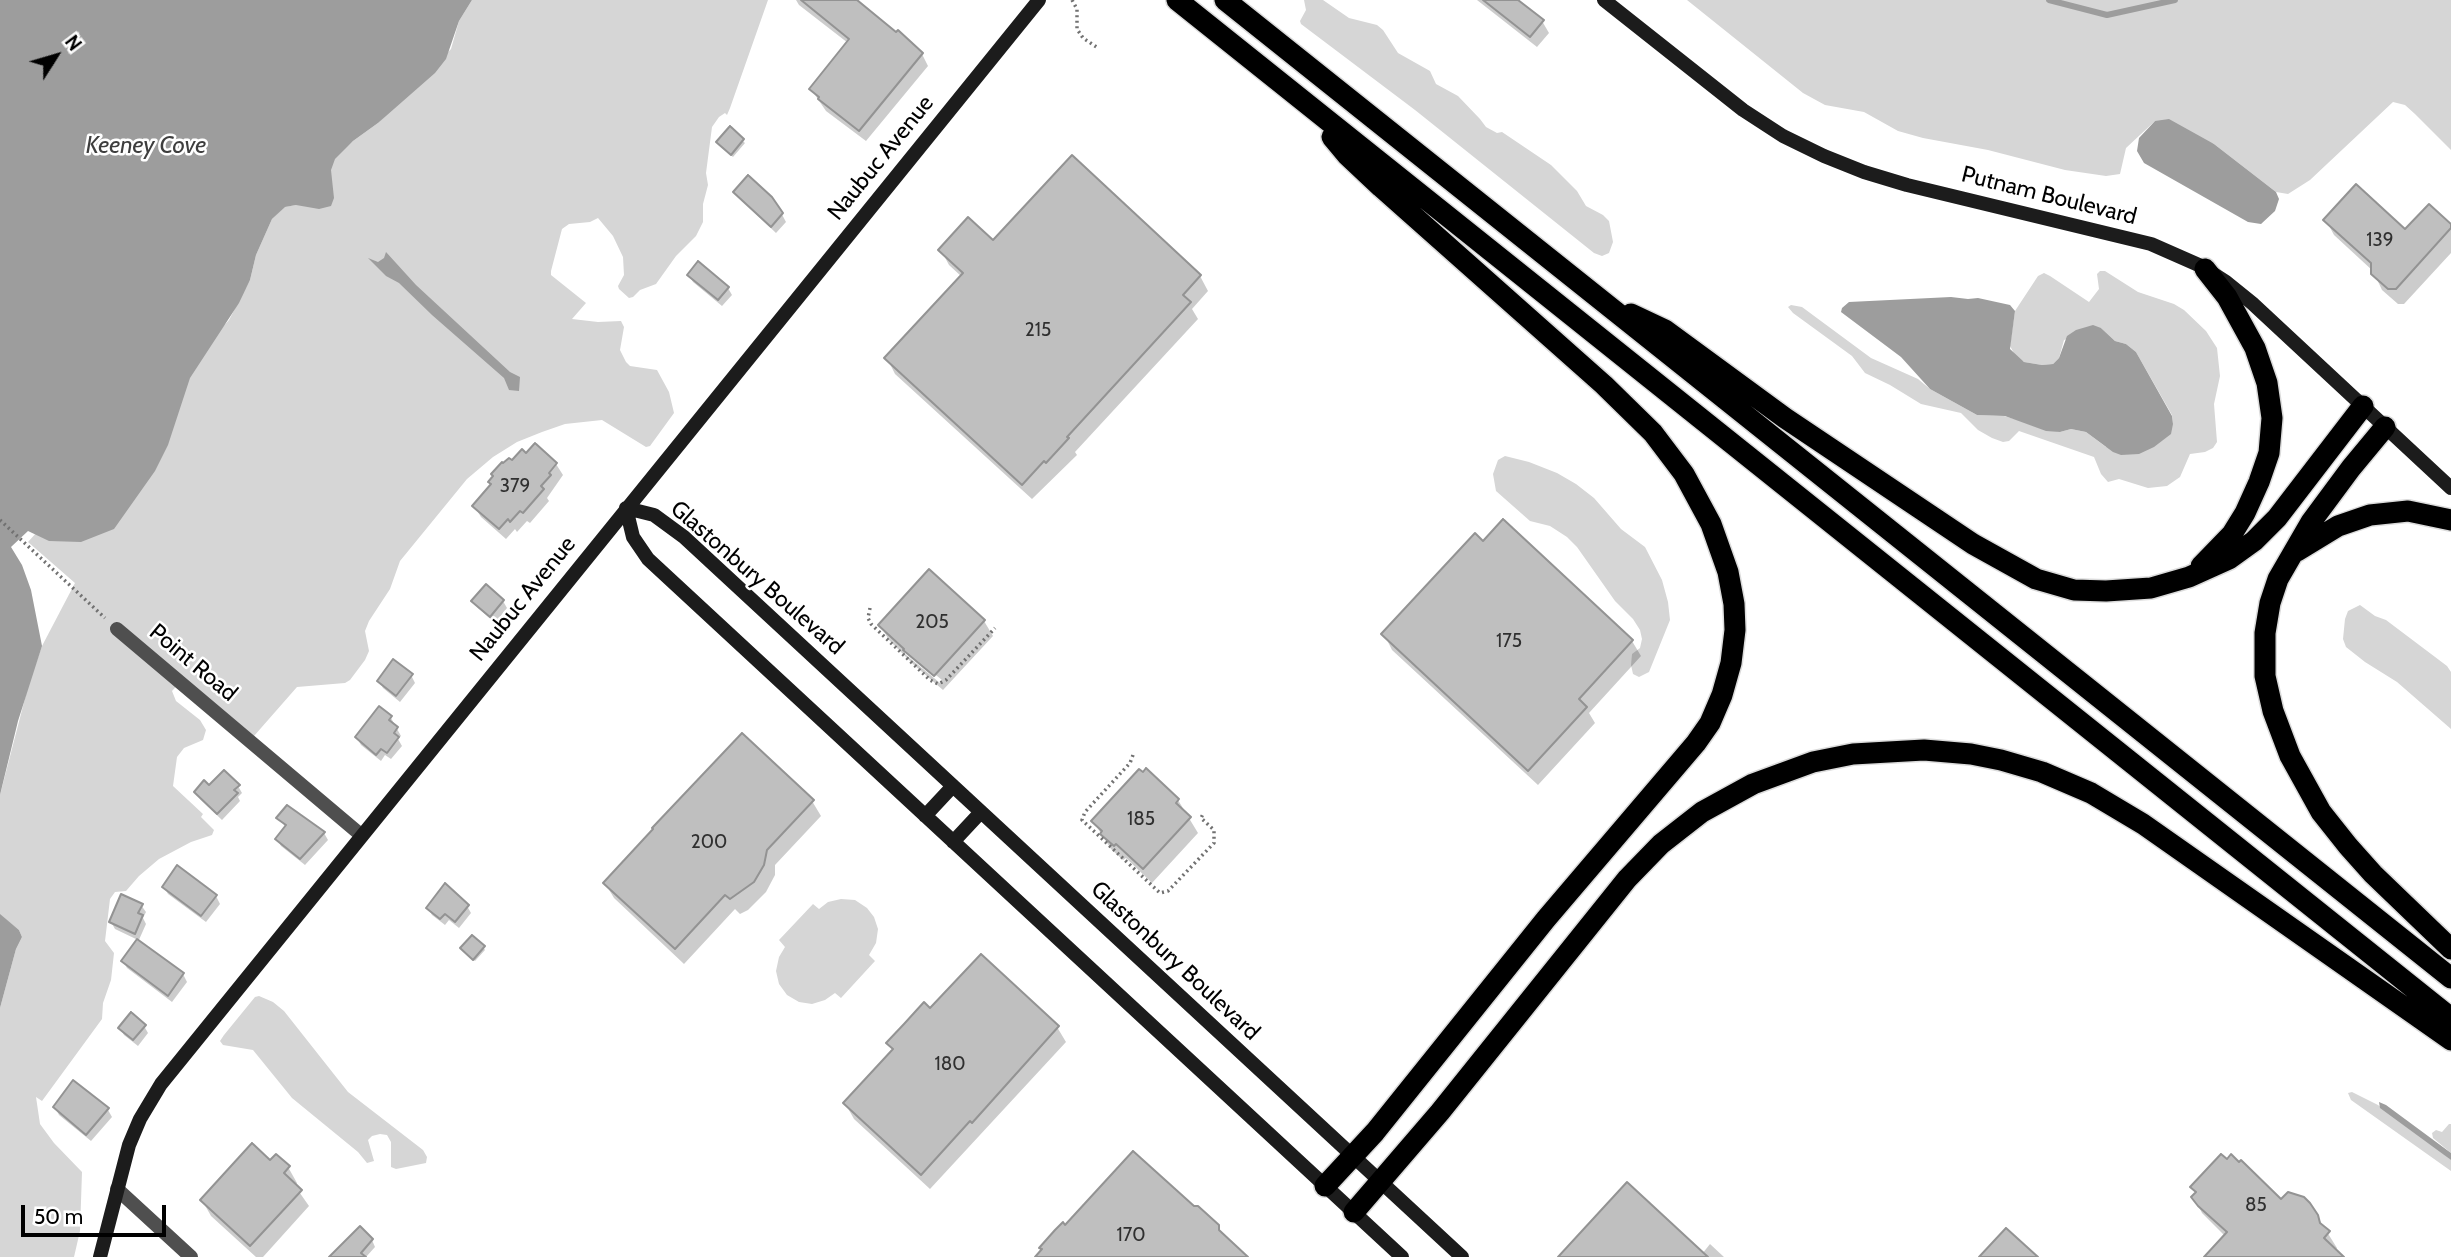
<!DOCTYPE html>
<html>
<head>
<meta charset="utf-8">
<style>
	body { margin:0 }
	#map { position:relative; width:2451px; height:1257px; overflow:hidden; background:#fff; font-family:Cabin,sans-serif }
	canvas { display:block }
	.north { position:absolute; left:21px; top:21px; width:70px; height:70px; -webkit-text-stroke:5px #fff; paint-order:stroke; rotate:53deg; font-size:19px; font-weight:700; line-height:28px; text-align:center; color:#000 }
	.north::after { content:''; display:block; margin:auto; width:24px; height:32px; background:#000; clip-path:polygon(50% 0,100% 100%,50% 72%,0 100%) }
	.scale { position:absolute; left:21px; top:1205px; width:145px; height:32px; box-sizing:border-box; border:4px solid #000; border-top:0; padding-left:9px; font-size:21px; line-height:24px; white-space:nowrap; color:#000; -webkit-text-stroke:5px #fff; paint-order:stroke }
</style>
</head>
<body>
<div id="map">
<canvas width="2451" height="1257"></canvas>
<div class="north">N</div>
<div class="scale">50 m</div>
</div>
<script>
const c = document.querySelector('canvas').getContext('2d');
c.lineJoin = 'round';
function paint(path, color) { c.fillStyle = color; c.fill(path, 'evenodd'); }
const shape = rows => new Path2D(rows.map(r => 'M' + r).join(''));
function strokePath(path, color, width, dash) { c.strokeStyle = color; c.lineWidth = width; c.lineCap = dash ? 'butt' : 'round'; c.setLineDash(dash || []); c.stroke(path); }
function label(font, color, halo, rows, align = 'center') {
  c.font = font + ' Cabin,sans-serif'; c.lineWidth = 5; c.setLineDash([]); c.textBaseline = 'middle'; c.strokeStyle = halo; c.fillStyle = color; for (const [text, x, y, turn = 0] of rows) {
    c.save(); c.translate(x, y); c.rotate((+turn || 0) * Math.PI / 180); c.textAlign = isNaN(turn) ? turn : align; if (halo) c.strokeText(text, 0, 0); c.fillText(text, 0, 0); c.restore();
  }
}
paint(shape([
	[472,0,768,0,730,108,727,115,725,113,719,117,712,127,706,173,708,185,703,204,703,222,696,236,676,256,656,284,640,290,633,297,629,298,619,289,618,286,624,275,623,257,613,236,598,218,590,222,569,224,562,229,551,271,551,275,586,303,572,319,598,322,621,321,624,327,620,350,626,362,630,366,657,370,669,392,674,413,650,446,646,447,602,420,565,424,542,432,517,442,493,457,467,479,400,561,390,589,369,621,365,631,369,651,365,660,350,680,345,683,297,687,254,736,184,678,172,691,176,701,200,720,206,730,203,740,184,748,177,757,173,786,203,814,201,817,214,830,212,835,191,842,159,859,139,876,126,891,115,892,110,899,105,941,114,953,111,980,103,1003,102,1019,42,1101,36,1097,40,1124,54,1143,82,1172,80,1231,74,1257,0,1257,0,1008,16,949,22,937,19,930,0,915,0,795,29,683,42,646,75,583,28,542,229,320,250,280,256,255,272,219,284,207,296,205,335,157,353,141,378,123,451,49,459,21],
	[1304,0,1323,0,1349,18,1377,25,1383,30,1398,53,1430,71,1436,84,1458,96,1480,119,1486,127,1497,133,1502,132,1551,165,1577,191,1586,206,1603,215,1609,221,1613,242,1609,253,1602,256,1594,253,1415,110,1301,24,1300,21,1306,10],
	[1687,0,2451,0,2451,150,2415,114,2405,105,2393,102,2310,180,2288,194,2276,192,2214,144,2155,121,2126,148,2120,174,2106,176,2065,170,1988,150,1923,138,1898,131,1864,112,1825,105,1803,93],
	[2100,271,2105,271,2138,292,2174,304,2184,310,2206,331,2217,348,2220,376,2214,404,2217,442,2213,448,2205,452,2190,454,2180,477,2167,486,2148,488,2119,479,2108,482,2101,474,2094,457,2019,431,2009,441,2003,442,1992,438,1978,430,1961,413,1921,404,1890,385,1865,373,1852,356,1793,313,1788,307,1791,305,1802,307,1871,358,1918,379,1930,389,1977,415,2004,416,2060,432,2071,429,2086,432,2106,447,2173,424,2172,415,2136,352,2126,344,2115,341,2101,328,2064,340,2059,358,2053,364,2042,365,2024,362,2016,357,2010,346,2015,311,2038,276,2044,273,2050,276,2089,302,2099,289,2097,274],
	[1505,456,1529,462,1557,473,1576,484,1594,498,1621,529,1645,547,1662,580,1668,602,1670,620,1649,672,1639,677,1633,674,1631,665,1632,654,1640,648,1642,639,1640,630,1633,619,1615,601,1577,547,1567,537,1550,526,1530,521,1496,491,1493,474,1498,460],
	[2360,605,2375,616,2386,620,2447,666,2451,672,2451,729,2397,682,2365,662,2346,647,2343,639,2345,619,2348,611],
	[841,899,855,900,867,908,874,917,878,929,876,943,869,955,875,961,841,998,835,993,825,1000,812,1004,799,1002,787,995,779,984,776,971,779,957,785,947,779,940,813,904,819,909,828,902],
	[259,996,273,1002,284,1011,348,1092,423,1150,427,1157,426,1163,396,1169,391,1167,391,1142,387,1135,380,1134,372,1136,368,1140,374,1161,367,1163,358,1152,292,1098,253,1050,223,1045,220,1041,224,1035,255,997],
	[2352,1092,2378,1105,2429,1142,2451,1160,2451,1171,2351,1100,2348,1093],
	[2449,1124,2451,1124,2451,1153,2433,1138,2432,1133,2436,1130,2442,1132]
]), '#d6d6d6');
paint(shape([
	[0,0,472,0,459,21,446,59,435,73,378,123,353,141,335,159,331,170,334,198,331,206,319,209,296,205,285,207,272,219,256,255,250,280,239,303,190,378,168,445,155,471,114,529,81,542,49,541,28,531,11,547,22,565,31,590,42,646,18,721,0,795],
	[2169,119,2214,144,2276,192,2279,199,2275,211,2261,224,2248,222,2144,163,2137,151,2139,138,2155,121],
	[386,252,416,285,510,372,520,377,519,391,509,390,504,378,432,315,399,283,386,276,368,258,378,262,384,258],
	[1951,297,1968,299,1978,298,2010,305,2015,311,2010,349,2024,362,2042,365,2053,364,2059,358,2067,336,2076,330,2093,325,2101,328,2115,341,2126,344,2136,352,2172,416,2173,424,2171,434,2154,447,2139,454,2121,455,2113,452,2086,432,2071,429,2060,432,2046,431,2005,416,1977,415,1930,389,1901,357,1841,312,1842,308,1849,302],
	[0,914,19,930,22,937,16,949,0,1008],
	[2379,1102,2386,1105,2451,1153,2451,1160,2380,1108]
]), '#9d9d9d');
paint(shape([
	[796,0,857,0,922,54,928,66,866,141,826,111,811,89,848,43,799,5],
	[1477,0,1518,0,1542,21,1549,33,1537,47],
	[730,129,745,143,733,157,720,145],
	[735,192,778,207,786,222,776,233,740,199],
	[2326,220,2405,232,2451,227,2451,253,2404,304,2398,304,2382,290,2373,271,2334,235],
	[941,250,1200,276,1208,291,1192,309,1198,319,1075,452,1077,455,1032,499,895,374,887,358,962,277,949,265],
	[689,275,728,288,732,295,722,306,693,282],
	[556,464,563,475,547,498,549,501,530,523,527,521,517,532,515,529,506,539,481,517,474,506],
	[1483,544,1632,641,1641,656,1589,713,1595,723,1538,785,1392,650,1384,634],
	[474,601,503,601,507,608,495,623,478,608],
	[984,621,993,636,943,690,914,665,889,640,880,625],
	[905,650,942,680,940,683,905,654],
	[411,675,415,683,400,702,383,688,379,681],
	[391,718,401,736,398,739,402,746,391,759,385,755,381,761,361,745,357,738],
	[238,786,242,793,238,797,240,801,222,820,200,799,196,792,209,788],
	[1178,800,1198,833,1152,883,1126,858,1123,860,1111,849,1093,821],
	[812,801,821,816,775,865,775,875,766,892,748,910,740,914,735,909,684,964,614,898,605,883],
	[279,818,324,833,328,840,305,865,281,846,277,839,286,828],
	[164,887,216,896,220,904,206,922,168,894],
	[141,905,146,912,143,918,146,924,138,942,183,974,187,982,172,1002,127,968,123,961,138,940,115,929,111,922],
	[467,906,471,913,459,928,449,920,445,925,432,915,428,908],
	[483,947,485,950,475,961,462,949],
	[930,1011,1057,1027,1066,1042,930,1189,854,1119,845,1103,893,1051,888,1043],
	[144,1026,148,1033,138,1046,124,1035,120,1028],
	[73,1082,108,1110,112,1117,91,1141,59,1115,55,1107],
	[270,1162,288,1167,297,1183,295,1186,309,1206,263,1257,256,1257,211,1216,202,1200],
	[2192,1188,2281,1202,2317,1216,2337,1248,2335,1251,2342,1257,2206,1257,2225,1236,2202,1213,2194,1197,2196,1194],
	[372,1240,375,1247,366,1257,334,1257],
	[1710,1244,1724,1257,1566,1257,1702,1254]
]), '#0003');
strokePath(shape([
	[2049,0,2107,15,2175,0]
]), '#9d9d9d', 6);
const building = shape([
	[801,0,857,0,896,32,898,30,923,53,859,131,818,99,819,97,809,89,849,39,801,0],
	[1483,0,1518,0,1544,20,1530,37,1483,0],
	[730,126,744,139,731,155,716,142,730,126],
	[1072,155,1201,275,1183,295,1191,302,1067,437,1069,438,1046,463,1044,461,1022,485,884,358,963,273,938,250,968,217,993,240,1072,155],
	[748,175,772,197,783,213,771,227,733,192,748,175],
	[2356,184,2405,229,2429,204,2451,224,2451,228,2396,289,2388,289,2371,274,2371,263,2323,220,2356,184],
	[698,261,729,287,718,300,687,275,698,261],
	[535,443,557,463,549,473,551,475,541,486,544,489,523,513,520,511,510,522,508,519,499,529,472,506,491,484,488,482,493,476,491,474,502,462,503,463,509,458,512,460,522,449,526,453,535,443],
	[1503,519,1633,640,1579,699,1587,707,1528,771,1381,634,1475,533,1483,541,1503,519],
	[929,569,985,620,934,676,903,650,904,649,878,625,929,569],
	[486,584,504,600,490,617,471,601,486,584],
	[393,659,413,674,396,696,377,681,393,659],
	[379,706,392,716,389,720,398,727,394,733,399,737,387,753,381,749,376,755,355,737,379,706],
	[742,733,814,800,767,850,764,865,754,882,730,899,725,895,675,949,603,883,653,829,652,828,742,733],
	[1146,768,1179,799,1176,803,1191,817,1143,869,1116,844,1114,846,1100,834,1102,831,1091,821,1139,769,1143,772,1146,768],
	[224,770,240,785,234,790,238,793,217,814,194,792,204,780,209,785,224,770],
	[287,805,325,832,300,859,275,839,286,825,276,818,287,805],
	[177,865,217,895,201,916,162,887,177,865],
	[445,883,469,905,455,922,445,914,440,919,426,908,445,883],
	[121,894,143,904,138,913,143,915,135,934,109,922,121,894],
	[472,935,485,946,473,960,460,948,472,935],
	[137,939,184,973,168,996,121,961,137,939],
	[981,954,1059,1026,972,1123,970,1121,921,1175,843,1103,893,1049,886,1043,904,1024,924,1002,930,1008,981,954],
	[131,1012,146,1025,133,1040,118,1028,131,1012],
	[73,1080,109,1108,86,1135,53,1107,73,1080],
	[252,1143,270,1160,276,1154,290,1166,284,1173,302,1190,250,1246,200,1200,252,1143],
	[1133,1151,1194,1206,1198,1206,1219,1225,1219,1230,1248,1257,1035,1257,1042,1249,1039,1248,1055,1230,1063,1222,1065,1225,1133,1151],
	[2221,1154,2227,1159,2231,1154,2239,1162,2241,1160,2281,1199,2288,1192,2304,1197,2310,1203,2318,1215,2320,1223,2330,1231,2324,1238,2344,1257,2204,1257,2227,1232,2198,1206,2191,1197,2196,1192,2190,1187,2221,1154],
	[1627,1182,1708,1257,1558,1257,1627,1182],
	[360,1226,373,1239,361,1253,366,1257,329,1257,360,1226],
	[2006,1228,2038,1257,1979,1257,2006,1228]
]);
paint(building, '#bfbfbf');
strokePath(building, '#939393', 2);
const highway = shape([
	[1177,0,2451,1018],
	[1225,0,2451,978],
	[1631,314,1665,330,1785,418,1973,544,2036,579,2074,590,2106,591,2151,588,2189,577,2229,559,2254,541,2277,518,2363,406],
	[2385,427,2351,468,2311,522,2278,579,2270,603,2265,633,2265,676,2273,711,2290,756,2321,812,2348,846,2373,874,2451,949],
	[2297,551,2338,526,2370,515,2408,511,2451,520],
	[2201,566,2232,534,2245,513,2259,482,2269,453,2272,418,2267,383,2255,348,2227,297,2205,269],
	[1325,1186,1375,1132,1546,919,1696,743,1710,723,1722,695,1731,663,1735,630,1734,604,1728,572,1711,524,1684,474,1653,433,1604,385,1381,187,1347,155,1332,137],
	[1354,1212,1440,1112,1627,879,1661,844,1702,812,1753,784,1813,762,1853,754,1924,750,1971,754,2001,760,2042,772,2091,793,2143,824,2451,1040]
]);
strokePath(highway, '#dbdbdb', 24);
strokePath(shape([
	[1072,0,1077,9,1077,29,1083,38,1098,48],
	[0,520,105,618],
	[870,608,868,618,871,624,930,680,938,684,946,680,995,628],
	[1133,755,1130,763,1085,812,1082,820,1160,893,1168,891,1214,843,1214,830,1201,818,1203,814]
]), '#717171', 3.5, [2, 3.5]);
strokePath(shape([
	[117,629,361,835],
	[117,1189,191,1257]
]), '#4f4f4f', 14);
strokePath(shape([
	[1604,0,1743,110,1783,136,1824,156,1864,172,1907,185,2151,244,2201,266,2226,282,2252,303,2451,488],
	[626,508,654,515,684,537,1462,1257],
	[626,508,633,537,648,559,1402,1257],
	[925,816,953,786],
	[953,842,981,812],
	[100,1257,129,1145,140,1119,161,1084,1039,0]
]), '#1c1c1c', 14);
strokePath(highway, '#000', 21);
label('19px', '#303030', null, [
	["139",2380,240],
	["215",1038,330],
	["379",515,486],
	["205",932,622],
	["175",1509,641],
	["185",1141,819],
	["200",709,842],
	["180",950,1064],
	["85",2256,1205],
	["170",1131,1235]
]);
label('23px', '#000', '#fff', [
	["Naubuc Avenue",881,158,-51],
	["Putnam Boulevard",2049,196,14],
	["Glastonbury Boulevard",757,578,41],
	["Naubuc Avenue",523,599,-51],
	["Point Road",193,663,40],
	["Glastonbury Boulevard",1175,961,43]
]);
label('italic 24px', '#3e3e3e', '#fff', [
	["Keeney Cove",146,146]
]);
</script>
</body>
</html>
